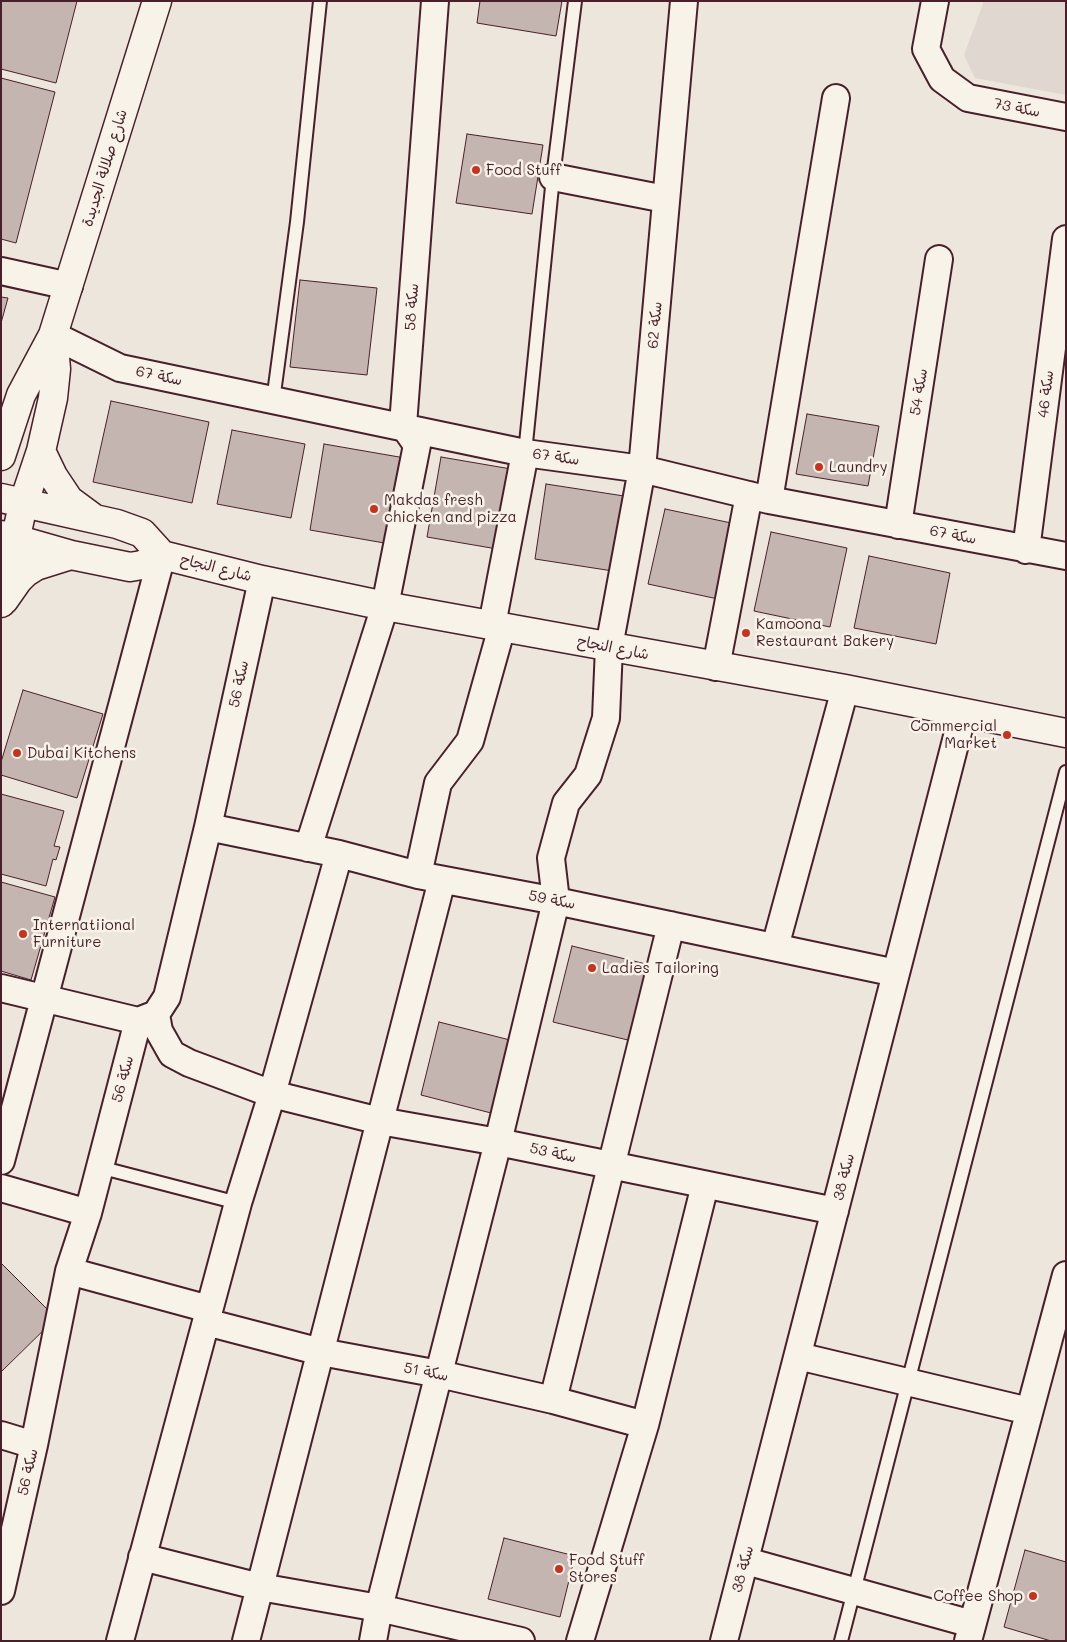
<!DOCTYPE html>
<html>
<head>
<meta charset="utf-8">
<style>
	body { margin:0 }
	#map { position:relative; width:1067px; height:1642px; overflow:hidden; background:#ece6dd; font-family:Mali,sans-serif }
	canvas { display:block }
	.frame { position:absolute; inset:0; border:2px solid #4a1f2b; pointer-events:none }
</style>
</head>
<body>
<div id="map">
<canvas width="1067" height="1642"></canvas>
<div class="frame"></div>
</div>
<script>
const c = document.querySelector('canvas').getContext('2d');
c.lineJoin = 'round';
function paint(path, color) { c.fillStyle = color; c.fill(path, 'evenodd'); }
const shape = rows => new Path2D(rows.map(r => 'M' + r).join(''));
function strokePath(path, color, width, dash) { c.strokeStyle = color; c.lineWidth = width; c.lineCap = dash ? 'butt' : 'round'; c.setLineDash(dash || []); c.stroke(path); }
function label(font, color, halo, rows, align = 'center') {
  c.font = font + ' Mali,"Playpen Sans Arabic",sans-serif'; c.lineWidth = 5; c.setLineDash([]); c.textBaseline = 'middle'; c.strokeStyle = halo; c.fillStyle = color; for (const [text, x, y, turn = 0] of rows) {
    c.save(); c.translate(x, y); c.rotate((+turn || 0) * Math.PI / 180); c.textAlign = isNaN(turn) ? turn : align; if (halo) c.strokeText(text, 0, 0); c.fillText(text, 0, 0); c.restore();
  }
}
paint(shape([
	[984,1,1066,1,1066,95,975,78,964,55]
]), '#e0d7d0');
const building = shape([
	[1,1,77,1,56,83,1,69,1,1],
	[480,1,562,1,556,36,477,23,480,1],
	[1,78,55,92,16,243,1,239,1,78],
	[467,134,543,145,532,214,456,203,467,134],
	[300,280,377,288,367,375,290,367,300,280],
	[1,297,8,298,1,323,1,297],
	[111,401,209,422,192,503,93,482,111,401],
	[807,414,879,426,868,486,796,474,807,414],
	[232,430,305,444,291,518,217,504,232,430],
	[324,444,405,458,390,544,310,530,324,444],
	[441,457,517,470,503,550,427,537,441,457],
	[546,484,624,496,613,571,535,559,546,484],
	[665,509,736,524,718,599,648,584,665,509],
	[771,532,847,548,830,627,754,611,771,532],
	[869,556,950,573,936,644,854,628,869,556],
	[23,690,103,714,77,798,1,775,1,762,23,690],
	[1,794,64,811,54,846,60,847,56,860,53,859,46,886,1,874,1,794],
	[1,882,55,897,31,980,1,971,1,882],
	[572,946,650,965,632,1041,553,1022,572,946],
	[439,1022,510,1040,491,1113,421,1095,439,1022],
	[1,1263,56,1318,1,1372,1,1263],
	[504,1538,575,1556,560,1617,488,1599,504,1538],
	[1025,1550,1066,1562,1066,1641,1051,1641,1004,1627,1025,1550]
]);
paint(building, '#c4b5b0');
strokePath(building, '#4a1f2b', 1);
const service = shape([
	[273,401,297,222,320,1],
	[525,453,553,177,575,1],
	[99,1167,238,1203],
	[841,1641,1066,772]
]);
const minor = shape([
	[935,1,926,49,942,79,968,98,1066,117],
	[553,177,665,199],
	[1,271,69,286],
	[53,335,120,368,525,453,642,469,769,500,1066,556],
	[769,500,836,98],
	[898,525,939,259],
	[1026,550,1066,239],
	[492,625,525,453],
	[716,667,749,495],
	[208,827,339,854,418,875,556,901,896,973],
	[308,848,385,606,417,445,403,425,435,1],
	[418,875,438,783,470,741,502,627],
	[775,947,845,689],
	[1,988,138,1021],
	[156,1014,159,1031,172,1054,189,1063,272,1094,380,1121,498,1142,835,1211],
	[1,1161,162,555],
	[1,1188,88,1213],
	[69,1271,209,1309],
	[206,1322,321,1352,439,1374,553,1400,645,1425],
	[798,1356,1029,1411],
	[553,1400,671,925],
	[1,1435,34,1445],
	[142,1557,260,1587,379,1608,521,1641],
	[746,1561,972,1624],
	[1,1591,34,1445,69,1271,88,1213,138,1021,156,1014,167,997,208,827,262,580],
	[120,1641,238,1203,272,1094,339,854],
	[246,1641,442,880],
	[373,1641,379,1608,498,1142,556,901,551,858,566,803,588,775,606,718,609,647,642,469,684,1],
	[580,1641,645,1425,705,1185],
	[724,1641,963,713],
	[968,1641,1066,1275]
]);
const tertiary = shape([
	[41,451,53,476,69,500,92,517],
	[1,456,21,395,53,335,157,1],
	[1,498,117,524,142,533,162,555,262,580,385,606,845,689,1066,733],
	[1,535,71,555,130,567,142,565,162,555],
	[4,600,18,580,25,573,36,566,71,555],
	[1,603,23,505,41,451,53,398,56,369,53,335]
]);
strokePath(service, '#4a1f2b', 16);
strokePath(minor, '#4a1f2b', 30);
strokePath(tertiary, '#4a1f2b', 31);
strokePath(service, '#f7f3e8', 12);
strokePath(minor, '#f7f3e8', 26);
strokePath(tertiary, '#f7f3e8', 28);
for (const [x, y, r, color] of [
	[476,170,5,"#c8321e"],
	[819,467,5,"#c8321e"],
	[374,509,5,"#c8321e"],
	[746,633,5,"#c8321e"],
	[1007,735,5,"#c8321e"],
	[17,753,5,"#c8321e"],
	[23,934,5,"#c8321e"],
	[592,968,5,"#c8321e"],
	[559,1569,5,"#c8321e"],
	[1033,1596,5,"#c8321e"]
]) { const dot = new Path2D(); dot.arc(x, y, r, 0, 2 * Math.PI); c.fillStyle = color; c.fill(dot); strokePath(dot, '#f7f3e8', 2); }
label('15px', '#4a1f2b', '#f7f3e8', [
	["سكة 73",1017,108,11],
	["شارع صلالة الجديدة",105,168,-73],
	["سكة 58",412,307,-86],
	["سكة 62",655,325,-85],
	["سكة 67",159,376,12],
	["سكة 54",919,392,-81],
	["سكة 46",1046,394,-83],
	["سكة 67",556,457,8],
	["سكة 67",953,535,11],
	["شارع النجاح",216,568,14],
	["شارع النجاح",613,648,11],
	["سكة 56",239,684,-78],
	["سكة 59",552,900,11],
	["سكة 56",123,1079,-75],
	["سكة 53",553,1153,12],
	["سكة 38",844,1177,-76],
	["سكة 51",426,1372,11],
	["سكة 56",28,1472,-77],
	["سكة 38",743,1569,-75]
]);
label('15px', '#4a1f2b', '#f7f3e8', [
	["Food Stuff",486,170],
	["Laundry",829,467],
	["Makdas fresh",384,500],
	["chicken and pizza",384,517],
	["Kamoona",756,624],
	["Restaurant Bakery",756,641],
	["Commercial",997,726,"right"],
	["Market",997,743,"right"],
	["Dubai Kitchens",27,753],
	["Internatiional",33,925],
	["Furniture",33,942],
	["Ladies Tailoring",602,968],
	["Food Stuff",569,1560],
	["Stores",569,1577],
	["Coffee Shop",1023,1596,"right"]
], 'left');
</script>
</body>
</html>
